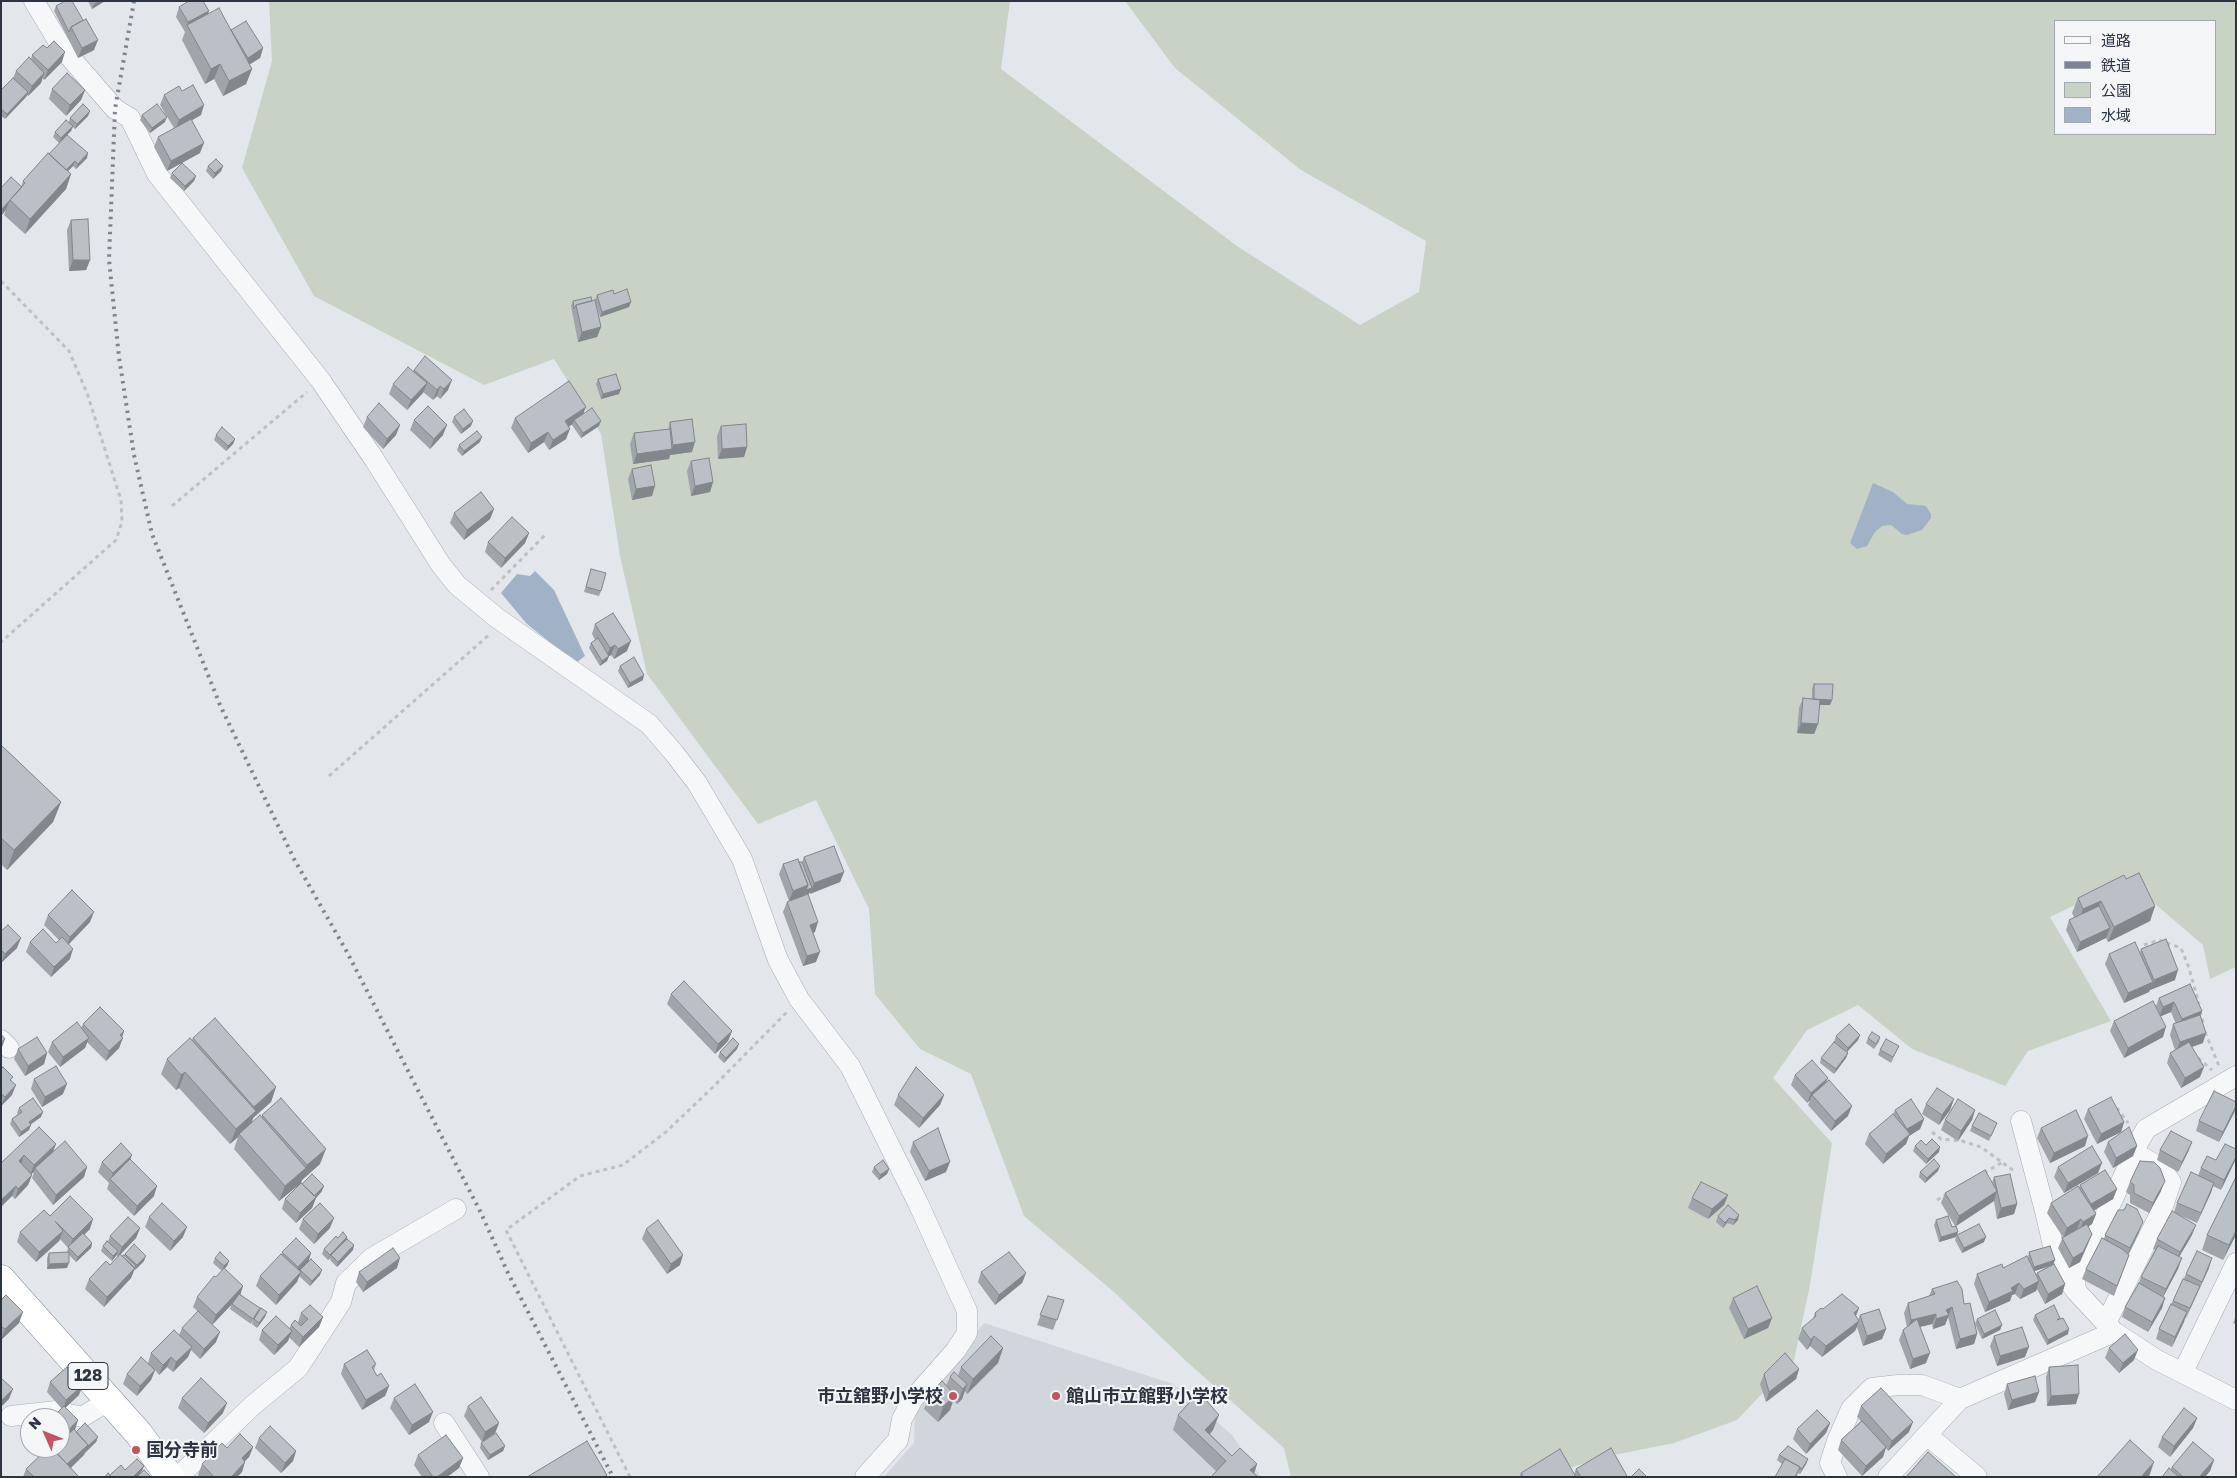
<!DOCTYPE html>
<html>
<head>
<meta charset="utf-8">
<style>
	body { margin:0 }
	#map { position:relative; width:2237px; height:1478px; overflow:hidden; background:#e3e6ea; font-family:"Golos Text","Noto Sans JP",sans-serif }
	canvas { display:block }
	.frame { position:absolute; inset:0; border:2px solid #2c3341; pointer-events:none }
	.legend { position:absolute; left:2054px; top:20px; width:162px; height:115px; box-sizing:border-box; background:#f3f5f7; border:1px solid #a3a7ae; margin:0; padding:6px 9px; list-style:none; font-size:15px; color:#2c3341 }
	.legend li { display:flex; align-items:center; gap:10px; height:25px }
	.legend b { width:25px; border:1px solid #a3a7ae }
	.north { position:absolute; left:20px; top:1408px; width:50px; height:50px; box-sizing:border-box; background:#f3f5f7; border:1px solid #a3a7ae; border-radius:50%; rotate:314deg; font-size:14px; font-weight:700; line-height:20px; text-align:center; color:#2c3341 }
	.north::after { content:''; display:block; margin:auto; width:18px; height:22px; background:#c45460; clip-path:polygon(50% 0,100% 100%,50% 72%,0 100%) }
</style>
</head>
<body>
<div id="map">
<canvas width="2237" height="1478"></canvas>
<div class="frame"></div>
<ul class="legend">
<li><b style="height:6px;background:#f6f7f9"></b>道路</li>
<li><b style="height:6px;background:#7e8592"></b>鉄道</li>
<li><b style="height:14px;background:#c8d3c5"></b>公園</li>
<li><b style="height:14px;background:#a1b2c7"></b>水域</li>
</ul>
<div class="north">N</div>
</div>
<script>
const c = document.querySelector('canvas').getContext('2d');
c.lineJoin = 'round';
function paint(path, color) { c.fillStyle = color; c.fill(path, 'evenodd'); }
const shape = rows => new Path2D(rows.map(r => 'M' + r).join(''));
function strokePath(path, color, width, dash) { c.strokeStyle = color; c.lineWidth = width; c.lineCap = dash ? 'butt' : 'round'; c.setLineDash(dash || []); c.stroke(path); }
function label(font, color, halo, rows, align = 'center') {
  c.font = font + ' "Golos Text","Noto Sans JP",sans-serif'; c.lineWidth = 4; c.setLineDash([]); c.textBaseline = 'middle'; c.strokeStyle = halo; c.fillStyle = color; for (const [text, x, y, turn = 0] of rows) {
    c.save(); c.translate(x, y); c.rotate((+turn || 0) * Math.PI / 180); c.textAlign = isNaN(turn) ? turn : align; if (halo) c.strokeText(text, 0, 0); c.fillText(text, 0, 0); c.restore();
  }
}
paint(shape([
	[984,1323,1173,1384,1232,1435,1261,1477,884,1477,914,1443,915,1409]
]), '#d1d5dc');
paint(shape([
	[269,1,1010,1,1001,69,1237,246,1360,325,1419,292,1426,241,1301,170,1175,68,1125,1,2236,1,2236,967,2210,979,2203,945,2140,891,2115,886,2050,917,2111,1021,2028,1051,2005,1086,1912,1049,1858,1005,1807,1030,1773,1078,1832,1143,1810,1285,1794,1360,1737,1420,1674,1443,1614,1455,1538,1477,1291,1477,1284,1448,1186,1361,1114,1292,1024,1216,971,1074,920,1049,875,994,869,909,816,800,758,824,647,674,620,556,601,434,554,359,484,385,314,296,242,168,272,61],
	[2056,21,2216,21,2216,134,2056,134]
]), '#c8d3c5');
paint(shape([
	[1873,483,1893,492,1907,504,1926,506,1931,514,1931,518,1922,530,1907,535,1902,534,1891,525,1882,526,1875,532,1867,546,1857,549,1850,543],
	[535,571,554,590,585,656,576,663,527,624,501,593,517,574,530,576]
]), '#a1b2c7');
const minor = shape([
	[34,1,62,48,115,109,130,118,157,174,321,381,374,459,441,565,457,585,497,618,649,724,674,753,697,783,742,859,778,960,799,999,850,1066,918,1203,967,1311,967,1333,956,1350,913,1399,902,1419,898,1440,865,1477],
	[1,1040,9,1048],
	[2236,1076,2146,1129,2133,1152,2133,1156,2075,1280,2076,1291,2114,1332,2157,1360,2236,1400],
	[2021,1121,2045,1211,2058,1267,2076,1291],
	[2106,1323,2161,1212,2171,1182,2161,1168,2133,1152],
	[2183,1372,2236,1263],
	[11,1416,56,1411,82,1417,110,1400],
	[444,1423,479,1477],
	[1927,1435,1977,1477],
	[178,1477,252,1406,298,1368,341,1302,346,1283,372,1258,456,1209],
	[1837,1477,1830,1463,1837,1441,1851,1409,1872,1388,1898,1385,1922,1385,1960,1399],
	[1888,1477,1960,1399,2114,1332]
]);
const highway = shape([
	[1,1279,139,1434,170,1477]
]);
strokePath(minor, '#a8adb4', 21);
strokePath(highway, '#8c939f', 29);
strokePath(shape([
	[1,281,69,351,87,393,121,500,122,522,116,540,1,642],
	[172,506,307,392],
	[491,590,546,534],
	[329,776,490,634],
	[2144,945,2159,940,2181,948,2189,968,2199,1004],
	[2200,1011,2204,1026],
	[2205,1032,2219,1066],
	[2198,1058,2212,1070],
	[2117,1108,2128,1123],
	[1932,1132,1941,1139,1962,1141,1981,1147,2014,1171],
	[1984,1173,2003,1162],
	[1937,1200,1946,1195],
	[630,1477,506,1230,580,1176,623,1165,667,1131,712,1088,787,1012]
]), '#bdc0c5', 3, [4, 4]);
strokePath(minor, '#f6f7f9', 20);
strokePath(highway, '#fff', 28);
strokePath(shape([
	[134,1,115,109,109,260,119,357,134,455,152,534,220,705,294,859,347,952,481,1213,508,1273,613,1477]
]), '#7e8592', 4, [2.5, 5]);
paint(shape([
	[88,1,105,1,92,9],
	[56,6,94,50,78,58,54,11],
	[179,7,209,11,207,15,231,30,263,48,260,58,249,64,252,69,246,84,223,96,214,79,205,84,182,40,185,32,176,17],
	[32,55,62,62,44,80,42,78,41,83,28,96,27,95,26,97,5,119,1,116,1,90,13,78,16,71,31,59],
	[52,89,85,90,81,100,66,116,49,99],
	[182,91,201,115,192,120,200,153,167,171,154,147,158,137,174,128,160,105,164,95],
	[90,111,88,116,75,129,73,127,71,131,67,135,87,158,76,169,73,166,68,171,71,174,66,189,25,234,4,215,6,210,1,216,1,188,21,187,23,181,65,137,59,143,53,137,55,132,69,122,70,118],
	[142,115,165,122,150,133,140,120],
	[208,166,223,166,221,171,213,179,206,171],
	[172,173,196,176,194,181,184,191,170,178],
	[71,220,90,260,86,270,69,271,67,230],
	[614,294,629,307,600,317,595,300,597,295],
	[573,301,601,327,597,337,578,342,571,306],
	[414,370,448,390,440,399,437,396,433,400,423,392,407,410,389,394,393,384,413,371],
	[598,379,619,394,601,399,596,384],
	[584,413,599,426,581,438,572,425,573,424,568,427,566,439,549,450,544,442,528,453,511,428,515,418],
	[367,417,396,435,383,449,363,427],
	[454,417,471,426,461,434,452,422],
	[414,420,443,435,430,449,410,430],
	[670,422,692,452,670,455,669,459,633,464,630,444,634,433,668,429],
	[721,426,747,447,744,457,718,459,717,436],
	[216,435,235,439,233,444,226,451,214,440],
	[480,442,462,456,457,450,459,445],
	[691,461,713,482,710,492,691,496,687,471],
	[632,469,652,496,632,500,628,479],
	[494,509,490,519,464,540,450,523,454,513],
	[529,533,525,543,501,568,485,552,488,542],
	[591,569,601,591,599,596,584,592],
	[595,624,627,651,614,659,611,655,609,656,607,661,600,666,589,648,591,643,595,640,592,634],
	[620,666,643,680,628,688,618,671],
	[1814,684,1832,700,1830,705,1819,705,1818,724,1814,734,1797,733,1799,708,1803,698,1812,699,1812,689],
	[1,745,61,802,53,822,7,870,1,864],
	[804,857,844,872,840,882,789,901,779,874,783,864,802,862],
	[2126,879,2155,906,2150,921,2108,942,2106,938,2077,952,2066,930,2069,920,2074,917,2072,913,2078,898],
	[787,902,815,932,813,933,816,962,803,966,783,912],
	[48,915,90,922,69,944,70,959,51,977,26,952,30,942,56,943,59,940,44,925],
	[1,931,17,948,1,963],
	[2141,949,2175,980,2150,990,2149,992,2124,1003,2105,964,2109,954,2140,953],
	[2190,984,2202,1011,2200,1015,2203,1043,2192,1047,2200,1077,2181,1088,2167,1063,2170,1053,2175,1050,2170,1035,2173,1024,2176,1024,2171,1012,2161,1016,2163,1037,2124,1058,2110,1031,2114,1021,2156,1006,2159,998],
	[671,994,732,1031,728,1041,715,1054,667,1004],
	[83,1024,124,1031,119,1048,106,1061,87,1042,85,1048,60,1067,48,1052,52,1042,81,1028],
	[1860,1035,1858,1040,1847,1052,1848,1053,1846,1058,1834,1074,1820,1063,1821,1058,1839,1046,1834,1042,1836,1036],
	[1880,1037,1879,1042,1874,1049,1866,1043,1868,1038],
	[193,1038,276,1087,271,1102,253,1118,251,1123,262,1117,262,1115,320,1164,302,1180,301,1183,279,1201,234,1149,238,1137,230,1144,179,1088,176,1090,161,1074,167,1059,192,1040],
	[1899,1046,1891,1063,1878,1055,1880,1050],
	[18,1049,47,1053,44,1064,25,1076,14,1059],
	[737,1049,724,1063,718,1057,720,1052],
	[1,1069,12,1081,12,1095,1,1106],
	[1795,1075,1826,1082,1848,1116,1831,1131,1808,1105,1810,1100,1807,1103,1791,1085],
	[34,1079,63,1094,42,1107,31,1089],
	[898,1095,944,1095,940,1105,919,1128,894,1105],
	[1954,1099,1950,1110,1939,1125,1922,1114,1926,1104],
	[2236,1102,2236,1108,2234,1113,2219,1142,2196,1131,2199,1121],
	[19,1108,41,1117,31,1124,29,1130,19,1137,10,1124,12,1119,18,1114,17,1113],
	[2088,1109,2124,1122,2121,1132,2097,1144,2084,1119],
	[1895,1110,1924,1119,1920,1129,1909,1136,1906,1144,1883,1164,1865,1144,1869,1134,1893,1115],
	[1975,1110,1972,1120,1958,1141,1941,1130,1945,1120],
	[1997,1123,1989,1141,1970,1131,1972,1126],
	[2041,1128,2085,1146,2050,1163,2037,1138],
	[913,1142,946,1172,925,1181,910,1152],
	[2108,1142,2137,1146,2133,1156,2113,1168,2104,1152],
	[2192,1142,2188,1152,2178,1172,2157,1160,2160,1150],
	[56,1144,53,1152,87,1167,84,1177,53,1205,32,1178,34,1172,31,1174,32,1175,28,1185,15,1199,12,1196,1,1163],
	[1926,1145,1939,1152,1926,1164,1913,1151,1915,1146],
	[2236,1149,2235,1161,2221,1190,2213,1186,2197,1223,2179,1215,2192,1235,2179,1257,2178,1269,2163,1297,2165,1298,2162,1308,2148,1332,2122,1317,2125,1307,2139,1283,2141,1277,2155,1250,2153,1249,2157,1239,2174,1212,2177,1203,2198,1176,2201,1168],
	[102,1162,154,1196,134,1216,107,1189,109,1183,98,1172],
	[874,1167,889,1169,887,1174,879,1180,872,1172],
	[2058,1167,2098,1173,2064,1193,2054,1177],
	[1938,1171,1925,1183,1919,1177,1920,1172],
	[1994,1177,2017,1204,2014,1214,1997,1219,1994,1201,1956,1226,1958,1232,1956,1237,1939,1242,1934,1225,1936,1220,1952,1227,1955,1226,1941,1203,1945,1193,1992,1183],
	[2236,1180,2236,1235,2223,1260,2202,1250,2207,1235],
	[2130,1182,2161,1191,2149,1213,2130,1203,2130,1195,2126,1192],
	[302,1184,322,1191,316,1198,312,1208,296,1223,282,1209,285,1199],
	[2080,1185,2117,1189,2113,1199,2093,1211,2096,1214,2092,1224,2088,1227,2092,1234,2088,1244,2080,1262,2069,1268,2058,1248,2063,1237,2047,1213,2051,1203,2079,1188],
	[1728,1195,1724,1205,1708,1219,1688,1208,1692,1198],
	[50,1216,90,1229,84,1235,92,1243,91,1248,76,1262,69,1255,67,1268,47,1269,47,1258,49,1253,67,1252,68,1248,60,1239,59,1241,36,1262,17,1242,20,1232],
	[1718,1216,1738,1220,1733,1225,1727,1223,1723,1228,1716,1222],
	[149,1217,183,1237,170,1251,145,1227],
	[303,1219,330,1228,314,1244,299,1229],
	[140,1228,136,1238,118,1257,116,1255,112,1261,101,1251,103,1246,108,1242,110,1236],
	[646,1229,680,1265,667,1274,642,1239],
	[2139,1232,2128,1255,2129,1255,2114,1296,2082,1279,2086,1269,2104,1239,2105,1235],
	[1957,1235,1984,1242,1962,1253,1955,1240],
	[347,1237,346,1240,353,1250,337,1267,330,1260,331,1258,328,1260,322,1254,324,1249,338,1238],
	[282,1252,311,1253,308,1262,320,1275,310,1286,299,1276,297,1282,276,1305,256,1286,260,1276,282,1254],
	[2029,1252,2055,1260,2053,1264,2065,1284,2062,1294,2045,1304,2037,1289,2036,1291,2020,1299,2015,1294,2012,1295,2010,1301,1985,1312,1974,1284,1977,1274,2003,1268,2028,1258],
	[2049,1266,2037,1273,2036,1275,2034,1271],
	[125,1254,144,1261,135,1270,134,1270,131,1278,104,1307,85,1289,89,1279,124,1256],
	[215,1258,229,1261,227,1266,225,1268,240,1294,265,1317,257,1328,252,1324,253,1320,251,1324,230,1309,232,1303,212,1325,193,1307,197,1297,222,1271,213,1263],
	[397,1268,363,1292,356,1282,359,1272],
	[2209,1268,2186,1318,2185,1318,2172,1347,2156,1339,2159,1329,2186,1274],
	[981,1272,1026,1273,1022,1283,995,1305,978,1282],
	[1932,1289,1964,1304,1975,1324,1977,1319,2002,1325,2000,1330,1982,1339,1975,1324,1977,1334,1974,1344,1956,1349,1948,1317,1945,1325,1933,1329,1932,1324,1920,1327,1926,1363,1910,1369,1899,1340,1903,1330,1907,1327,1904,1313,1908,1303,1929,1296],
	[1048,1296,1064,1300,1053,1330,1037,1325],
	[1733,1298,1772,1318,1768,1328,1744,1339,1729,1308],
	[1,1300,19,1323,1,1340],
	[1859,1308,1856,1316,1858,1320,1860,1315,1886,1329,1882,1339,1863,1346,1857,1327,1855,1331,1822,1357,1810,1346,1807,1350,1798,1339,1802,1328,1813,1319,1815,1313,1823,1309],
	[301,1313,323,1317,319,1327,299,1347,289,1337,288,1341,274,1355,259,1340,262,1330,289,1329,291,1325,298,1322],
	[2035,1315,2060,1318,2060,1319,2068,1334,2047,1345,2033,1320],
	[2236,1316,2236,1324,2233,1323],
	[182,1328,216,1342,200,1359,191,1350,188,1357,173,1372,167,1367,159,1375,155,1370,151,1380,137,1396,123,1384,127,1374,148,1363,151,1353,179,1335],
	[1994,1336,2025,1357,1997,1366,1990,1346],
	[1003,1348,998,1363,967,1394,965,1391,962,1399,957,1404,953,1400,950,1410,938,1422,924,1409,930,1394,946,1386,950,1377,958,1376,961,1367],
	[2109,1348,2134,1360,2119,1373,2105,1358],
	[344,1364,376,1364,374,1370,377,1376,389,1386,385,1396,362,1410,341,1374],
	[2049,1367,2076,1404,2047,1406,2046,1377],
	[1799,1369,1796,1379,1766,1402,1760,1384,1764,1374],
	[50,1382,79,1395,65,1408,75,1430,76,1432,98,1437,96,1442,71,1468,79,1477,23,1477,26,1469,53,1449,60,1448,60,1418,62,1409,47,1392],
	[2007,1384,2039,1392,2035,1402,2008,1410,2004,1394],
	[182,1398,223,1413,204,1433,178,1408],
	[394,1398,429,1422,409,1435,390,1408],
	[468,1406,499,1423,495,1433,482,1442,464,1416],
	[1861,1406,1909,1432,1888,1451,1886,1448,1883,1457,1862,1476,1838,1450,1841,1440,1861,1421,1857,1417],
	[1178,1415,1213,1430,1210,1434,1232,1456,1257,1464,1254,1473,1216,1471,1173,1430],
	[2197,1418,2193,1428,2170,1457,2158,1447,2162,1437],
	[1830,1423,1826,1433,1806,1454,1793,1439,1797,1429],
	[259,1438,296,1451,293,1461,281,1473,255,1448],
	[481,1443,505,1446,503,1451,488,1460,480,1448],
	[253,1447,249,1457,245,1461,242,1472,237,1477,200,1477,198,1475,202,1464,227,1448],
	[418,1455,463,1458,459,1468,447,1477,422,1477,414,1465],
	[1779,1455,1808,1459,1806,1464,1800,1474,1798,1473,1797,1477,1782,1464,1777,1460],
	[2214,1460,2210,1471,2205,1477,2162,1477,2170,1470,2172,1467],
	[1576,1469,1627,1477,1519,1477,1521,1473,1574,1474]
]), '#a1a4aa');
paint(shape([
	[99,1,105,1,92,9,94,4],
	[209,11,205,21,187,25,185,32,188,22],
	[98,40,94,50,78,58,82,48],
	[263,48,260,58,244,68,248,58],
	[65,52,62,62,44,80,48,70],
	[220,64,214,79,205,84,211,69],
	[252,69,246,84,223,96,229,81],
	[44,73,41,83,28,96,32,86],
	[85,90,81,100,66,116,70,105],
	[28,92,26,97,5,119,7,114],
	[204,105,201,115,175,130,179,120],
	[90,111,88,116,75,129,77,124],
	[167,117,165,122,150,133,152,128],
	[73,126,71,131,59,143,61,138],
	[204,143,200,153,167,171,171,161],
	[88,153,87,158,76,169,78,164],
	[75,161,73,166,64,175,66,170],
	[223,166,221,171,213,179,215,173],
	[71,174,66,189,25,234,30,219],
	[196,176,194,181,184,191,185,186],
	[10,200,6,210,1,216,1,210],
	[73,260,90,260,86,270,69,271],
	[631,302,629,307,600,317,602,312],
	[601,327,597,337,578,342,582,332],
	[452,380,448,390,440,399,444,389],
	[427,383,423,393,407,410,411,400],
	[440,386,437,396,433,400,437,390],
	[621,389,619,394,601,399,603,394],
	[586,407,582,417,574,420,573,424,561,431,565,421],
	[473,421,471,426,461,434,463,429],
	[601,421,599,426,581,438,583,433],
	[400,425,396,435,383,449,387,439],
	[447,425,443,435,430,449,434,439],
	[570,429,566,439,549,450,553,440],
	[548,432,544,442,528,453,531,443],
	[482,437,480,442,462,456,464,451],
	[235,439,233,444,226,451,228,446],
	[695,442,692,452,670,455,669,459,633,464,637,454,672,449,673,445],
	[747,447,744,457,718,459,722,449],
	[713,482,710,492,691,496,695,486],
	[655,486,652,496,632,500,636,489],
	[494,509,490,519,464,540,467,530],
	[529,533,525,543,501,568,505,558],
	[631,641,627,651,614,659,618,649],
	[615,645,611,655,606,658,610,648],
	[609,656,607,661,600,666,602,661],
	[644,675,643,680,628,688,630,683],
	[1814,700,1832,700,1830,705,1812,705],
	[1801,723,1818,724,1814,734,1797,733],
	[61,802,53,822,7,870,14,850],
	[844,872,840,882,810,894,814,883],
	[808,885,804,896,789,901,793,891],
	[812,888,810,893,805,895,806,890],
	[2101,901,2095,916,2078,924,2083,909],
	[2155,906,2150,921,2108,942,2114,927],
	[94,912,90,922,66,947,70,937],
	[818,922,815,932,806,935,810,925],
	[2110,928,2106,938,2077,952,2080,942],
	[21,938,17,948,1,963,5,954],
	[73,949,70,959,51,977,54,967],
	[820,952,816,962,803,966,807,956],
	[2178,970,2175,980,2150,990,2154,980],
	[2153,982,2149,992,2124,1003,2128,993],
	[2174,1002,2171,1012,2159,1017,2163,1007],
	[2202,1011,2198,1021,2178,1029,2182,1019],
	[2166,1027,2163,1037,2124,1058,2128,1048],
	[124,1031,121,1040,123,1038,119,1048,106,1061,109,1051,120,1035],
	[732,1031,728,1041,715,1054,718,1044],
	[2206,1033,2203,1043,2176,1052,2180,1042],
	[1860,1035,1858,1040,1846,1053,1848,1048],
	[89,1038,85,1048,60,1067,63,1057],
	[5,1039,1,1050,1,1042],
	[739,1044,737,1049,724,1063,726,1058],
	[47,1053,44,1064,25,1076,28,1066],
	[1848,1053,1846,1058,1834,1074,1836,1069],
	[2204,1067,2200,1077,2181,1088,2185,1078],
	[185,1072,179,1088,176,1090,181,1075],
	[1828,1078,1824,1088,1812,1095,1810,1100,1807,1103,1811,1093],
	[67,1084,63,1094,42,1107,45,1097],
	[16,1085,12,1095,1,1106,5,1097],
	[276,1087,271,1102,253,1118,251,1126,239,1134,238,1137,230,1144,236,1129,251,1115,254,1107],
	[944,1095,940,1105,919,1128,923,1118],
	[1954,1099,1950,1110,1939,1125,1942,1115],
	[1852,1106,1848,1116,1831,1131,1835,1121],
	[2236,1106,2234,1113,2219,1142,2223,1132],
	[1975,1110,1972,1120,1958,1141,1961,1131],
	[43,1112,41,1117,27,1127,29,1122],
	[1924,1119,1920,1129,1909,1136,1906,1144,1883,1164,1886,1154,1904,1139,1907,1129],
	[2124,1122,2121,1132,2097,1144,2101,1134],
	[31,1125,29,1130,19,1137,21,1132],
	[2088,1136,2085,1146,2050,1163,2054,1153],
	[2192,1142,2188,1152,2178,1172,2182,1162],
	[56,1144,52,1154,35,1168,34,1172,30,1175,34,1165],
	[2137,1146,2133,1156,2113,1168,2116,1158],
	[1940,1147,1939,1152,1926,1164,1928,1159],
	[326,1149,320,1164,302,1180,301,1183,279,1201,285,1186,306,1168,307,1165],
	[24,1155,21,1165,19,1161],
	[132,1155,128,1165,111,1180,113,1173],
	[2236,1157,2235,1161,2221,1190,2224,1180],
	[950,1162,946,1172,925,1181,929,1171],
	[2102,1163,2098,1173,2064,1193,2068,1183],
	[1940,1166,1938,1171,1925,1183,1927,1178],
	[87,1167,84,1177,53,1205,56,1195],
	[889,1169,887,1174,879,1180,880,1175],
	[32,1175,28,1185,15,1199,18,1189],
	[2165,1181,2161,1191,2149,1213,2153,1203],
	[2214,1183,2211,1193,2197,1223,2201,1213],
	[16,1186,12,1196,1,1207,1,1200],
	[157,1186,154,1196,134,1216,137,1206],
	[324,1186,322,1191,316,1198,312,1208,296,1223,300,1213],
	[2117,1189,2113,1199,2088,1214,2091,1204],
	[1997,1191,1994,1201,1956,1226,1959,1216],
	[1728,1195,1724,1205,1708,1219,1712,1209],
	[2017,1204,2014,1214,1997,1219,2001,1208],
	[2096,1214,2092,1224,2079,1232,2083,1222],
	[1739,1215,1738,1220,1733,1225,1735,1220],
	[334,1218,330,1228,314,1244,318,1234],
	[1729,1218,1727,1223,1723,1228,1725,1223],
	[93,1219,90,1229,69,1249,73,1239],
	[2081,1219,2077,1229,2063,1238,2067,1228],
	[2143,1222,2139,1232,2126,1258,2130,1248],
	[2196,1225,2192,1235,2176,1262,2180,1252],
	[187,1227,183,1237,170,1251,174,1241],
	[140,1228,136,1238,118,1257,122,1247],
	[63,1231,59,1241,36,1262,39,1252],
	[2236,1231,2236,1235,2223,1260,2229,1245],
	[1958,1232,1956,1237,1939,1242,1941,1237],
	[2092,1234,2080,1262,2069,1268,2073,1258],
	[347,1237,346,1242,331,1255,328,1260,330,1255],
	[1986,1237,1984,1242,1962,1253,1964,1248],
	[92,1243,91,1248,76,1262,78,1257],
	[354,1245,353,1250,337,1267,338,1262],
	[118,1251,116,1256,112,1261,113,1256],
	[311,1253,308,1263,294,1277,298,1267],
	[683,1255,680,1265,667,1274,671,1264],
	[146,1256,144,1261,135,1270,137,1265],
	[400,1258,397,1268,363,1292,367,1282],
	[2182,1258,2178,1269,2162,1299,2166,1289],
	[2212,1258,2209,1268,2198,1292,2202,1282],
	[2055,1260,2053,1265,2032,1272,2034,1267],
	[229,1261,227,1266,222,1271,224,1266],
	[69,1263,67,1268,47,1269,49,1264],
	[136,1266,131,1278,104,1307,107,1297],
	[322,1270,320,1275,310,1286,312,1281],
	[301,1272,297,1282,276,1305,279,1295],
	[1026,1273,1022,1283,995,1305,999,1295],
	[2039,1281,2036,1291,2020,1299,2024,1289],
	[2019,1283,2015,1294,2012,1295,2010,1301,1985,1312,1989,1302],
	[2065,1284,2062,1294,2045,1304,2048,1294],
	[243,1286,240,1296,212,1325,216,1315],
	[2200,1286,2196,1296,2186,1318,2190,1308],
	[2165,1298,2162,1308,2148,1332,2152,1322],
	[1952,1307,1945,1325,1933,1329,1936,1319,1946,1310],
	[1859,1308,1855,1318,1854,1313],
	[23,1312,19,1323,1,1340,5,1329],
	[267,1312,265,1317,257,1328,259,1323],
	[2187,1312,2184,1322,2172,1347,2175,1337],
	[1936,1314,1932,1324,1907,1330,1911,1320],
	[323,1317,319,1327,299,1347,303,1337],
	[1772,1318,1768,1328,1744,1339,1748,1329],
	[1859,1321,1855,1331,1822,1357,1826,1346],
	[2002,1325,2000,1330,1982,1339,1984,1334],
	[1886,1329,1882,1339,1863,1346,1867,1336],
	[2069,1329,2068,1334,2047,1345,2048,1340],
	[292,1331,288,1341,274,1355,278,1345],
	[220,1332,216,1342,200,1359,204,1349],
	[1977,1334,1974,1344,1956,1349,1960,1339],
	[1814,1336,1810,1346,1807,1350,1811,1340],
	[192,1347,188,1357,173,1372,176,1362],
	[2029,1347,2025,1357,1997,1366,2000,1356],
	[1003,1348,998,1363,967,1394,973,1379],
	[2138,1350,2134,1360,2119,1373,2123,1363],
	[1930,1353,1926,1363,1910,1369,1913,1359],
	[171,1357,167,1367,159,1375,163,1365],
	[1799,1369,1796,1379,1766,1402,1769,1392],
	[155,1370,151,1380,137,1396,140,1386],
	[967,1384,962,1399,957,1404,963,1389],
	[83,1385,79,1395,63,1410,66,1400],
	[389,1386,385,1396,362,1410,366,1400],
	[13,1389,9,1399,1,1407,1,1401],
	[2039,1392,2035,1402,2008,1410,2012,1400],
	[2079,1394,2076,1404,2047,1406,2051,1396],
	[955,1395,950,1410,938,1422,943,1407],
	[227,1403,223,1413,204,1433,208,1423],
	[433,1412,429,1422,409,1435,412,1425],
	[1219,1415,1213,1430,1204,1440,1205,1430],
	[2197,1418,2193,1428,2170,1457,2174,1446],
	[78,1420,75,1430,60,1444,63,1436],
	[1913,1422,1909,1432,1888,1451,1892,1441],
	[499,1423,495,1433,482,1442,485,1432],
	[1830,1423,1826,1433,1806,1454,1810,1444],
	[98,1437,96,1442,85,1452,84,1455,61,1477,64,1467,88,1445],
	[505,1446,503,1451,488,1460,490,1455],
	[253,1447,249,1457,238,1468,242,1458],
	[1886,1447,1883,1457,1862,1476,1866,1466],
	[296,1451,293,1461,281,1473,285,1463],
	[463,1458,459,1468,447,1477,437,1477],
	[1808,1459,1806,1464,1800,1474,1802,1469],
	[2214,1460,2210,1471,2205,1477,2199,1477],
	[245,1462,242,1472,237,1477,231,1477],
	[2154,1462,2149,1477,2141,1477],
	[1257,1464,1253,1477,1250,1470],
	[144,1466,142,1471,137,1477,133,1477]
]), '#83868b');
const building = shape([
	[65,1,72,1,83,20,71,27,69,32,56,6,65,1],
	[189,1,203,1,209,11,188,22,179,7,189,1],
	[219,8,252,69,229,81,220,64,211,69,187,25,219,8],
	[86,19,98,40,82,48,71,27,86,19],
	[246,21,263,48,248,58,231,30,246,21],
	[54,41,65,52,48,70,32,55,43,45,47,48,54,41],
	[29,57,44,73,32,86,16,71,29,57],
	[67,73,85,90,70,105,52,89,67,73],
	[13,78,28,92,7,114,1,109,1,90,13,78],
	[193,85,204,105,179,120,164,95,179,86,182,91,193,85],
	[83,104,90,111,77,124,70,118,83,104],
	[157,104,167,117,152,128,142,115,157,104],
	[191,119,204,143,171,161,158,137,191,119],
	[66,120,73,126,61,138,55,132,66,120],
	[67,135,88,153,78,164,75,161,66,170,49,154,67,135],
	[48,153,71,174,30,219,10,200,25,183,23,181,48,153],
	[216,159,223,166,215,173,208,166,216,159],
	[182,163,196,176,185,186,172,173,182,163],
	[11,177,22,187,1,210,1,188,11,177],
	[88,219,90,260,73,260,71,220,88,219],
	[627,289,631,302,602,312,597,295,613,290,614,294,627,289],
	[591,297,592,301,576,305,574,309,573,301,591,297],
	[595,300,601,327,582,332,576,305,595,300],
	[425,356,452,380,444,389,440,386,437,390,414,370,425,356],
	[408,367,427,383,411,400,393,384,408,367],
	[616,374,621,389,603,394,598,379,616,374],
	[569,381,586,407,565,421,570,429,553,440,548,432,531,443,515,418,569,381],
	[379,403,400,425,387,439,367,417,379,403],
	[428,406,447,425,434,439,414,420,428,406],
	[592,408,601,421,583,433,574,420,592,408],
	[464,409,473,421,463,429,454,417,464,409],
	[692,419,695,442,673,445,670,422,692,419],
	[746,424,747,447,722,449,721,426,746,424],
	[222,427,235,439,228,446,216,435,222,427],
	[670,429,672,449,637,454,634,433,670,429],
	[477,431,482,437,464,451,459,445,477,431],
	[709,458,713,482,695,486,691,461,709,458],
	[651,465,655,486,636,489,632,469,651,465],
	[481,492,494,509,467,530,454,513,481,492],
	[512,517,529,533,505,558,488,542,512,517],
	[591,569,606,573,601,591,586,587,591,569],
	[613,613,631,641,618,649,615,645,610,648,595,624,613,613],
	[598,638,609,656,602,661,591,643,598,638],
	[634,657,644,675,630,683,620,666,634,657],
	[1814,684,1833,684,1832,700,1814,699,1814,684],
	[1803,698,1820,700,1818,724,1801,723,1803,698],
	[1,745,61,802,14,850,1,838,1,745],
	[834,846,844,872,814,883,804,857,834,846],
	[798,859,808,885,793,891,783,864,798,859],
	[799,862,802,862,812,888,806,890,808,885,799,862],
	[2139,873,2155,906,2114,927,2101,901,2083,909,2078,898,2124,875,2126,879,2139,873],
	[72,890,94,912,70,937,48,915,72,890],
	[808,894,818,922,810,925,820,952,807,956,787,902,808,894],
	[2099,906,2110,928,2080,942,2069,920,2099,906],
	[8,925,21,938,5,954,1,950,1,931,8,925],
	[43,929,56,943,62,937,73,949,54,967,30,942,43,929],
	[2166,939,2178,970,2154,980,2141,949,2166,939],
	[2135,942,2153,982,2128,993,2109,954,2135,942],
	[684,981,732,1031,718,1044,671,994,684,981],
	[2190,984,2202,1011,2182,1019,2174,1002,2163,1007,2159,998,2190,984],
	[2153,1001,2166,1027,2128,1048,2114,1021,2153,1001],
	[100,1007,124,1031,120,1035,123,1038,109,1051,83,1024,100,1007],
	[2200,1015,2206,1033,2180,1042,2173,1024,2200,1015],
	[215,1018,276,1087,254,1107,193,1038,215,1018],
	[77,1022,89,1038,63,1057,52,1042,77,1022],
	[1849,1024,1860,1035,1848,1048,1836,1036,1849,1024],
	[1872,1032,1880,1037,1876,1044,1868,1038,1872,1032],
	[1,1034,5,1039,1,1042,1,1034],
	[37,1037,47,1053,28,1066,18,1049,37,1037],
	[190,1038,256,1111,236,1129,185,1072,181,1075,167,1059,190,1038],
	[733,1038,739,1044,726,1058,720,1052,733,1038],
	[1886,1039,1899,1046,1893,1057,1880,1050,1886,1039],
	[1834,1042,1848,1053,1836,1069,1821,1058,1834,1042],
	[2189,1042,2204,1067,2185,1078,2170,1053,2189,1042],
	[1812,1060,1828,1078,1811,1093,1795,1075,1812,1060],
	[56,1066,67,1084,45,1097,34,1079,56,1066],
	[3,1067,13,1077,10,1080,16,1085,5,1097,1,1093,1,1069,3,1067],
	[916,1067,944,1095,923,1118,898,1095,916,1067],
	[1829,1080,1852,1106,1835,1121,1812,1095,1829,1080],
	[1937,1088,1954,1099,1942,1115,1926,1104,1937,1088],
	[2214,1091,2236,1102,2236,1106,2223,1132,2199,1121,2214,1091],
	[2111,1097,2124,1122,2101,1134,2088,1109,2111,1097],
	[33,1098,43,1112,29,1122,31,1125,21,1132,12,1119,22,1112,19,1108,33,1098],
	[281,1098,326,1149,307,1165,262,1115,281,1098],
	[1911,1099,1924,1119,1907,1129,1895,1110,1911,1099],
	[1958,1099,1975,1110,1961,1131,1945,1120,1958,1099],
	[2076,1110,2088,1136,2054,1153,2041,1128,2076,1110],
	[1979,1113,1997,1123,1991,1136,1972,1126,1979,1113],
	[1893,1114,1910,1134,1886,1154,1869,1134,1893,1114],
	[260,1115,306,1168,285,1186,239,1134,260,1115],
	[39,1127,56,1144,34,1165,24,1155,19,1161,32,1175,18,1189,16,1186,1,1200,1,1163,39,1127],
	[2129,1127,2137,1146,2116,1158,2108,1142,2129,1127],
	[938,1128,950,1162,929,1171,913,1142,938,1128],
	[2171,1131,2192,1142,2182,1162,2160,1150,2171,1131],
	[1932,1139,1940,1147,1928,1159,1915,1146,1921,1140,1926,1145,1932,1139],
	[65,1141,87,1167,56,1195,35,1168,65,1141],
	[121,1143,132,1155,113,1173,102,1162,121,1143],
	[2225,1144,2236,1149,2236,1157,2224,1180,2201,1168,2207,1156,2216,1160,2225,1144],
	[2092,1146,2102,1163,2068,1183,2058,1167,2092,1146],
	[130,1159,157,1186,137,1206,110,1179,130,1159],
	[1934,1159,1940,1166,1927,1178,1920,1172,1934,1159],
	[883,1160,889,1169,880,1175,874,1167,883,1160],
	[2140,1161,2154,1162,2160,1168,2165,1181,2153,1203,2134,1193,2134,1185,2130,1182,2140,1161],
	[1985,1170,1997,1191,1959,1216,1945,1193,1985,1170],
	[2105,1170,2117,1189,2091,1204,2080,1185,2105,1170],
	[2191,1172,2214,1183,2201,1213,2177,1203,2191,1172],
	[312,1174,324,1186,314,1196,302,1184,312,1174],
	[2010,1174,2017,1204,2001,1208,1994,1177,2010,1174],
	[2235,1179,2236,1180,2236,1231,2229,1245,2207,1235,2235,1179],
	[1701,1182,1728,1195,1712,1209,1692,1198,1701,1182],
	[301,1183,316,1197,300,1213,285,1199,301,1183],
	[2078,1186,2096,1214,2083,1222,2081,1219,2067,1228,2051,1203,2078,1186],
	[70,1196,93,1219,73,1239,55,1221,63,1231,39,1252,20,1232,44,1210,50,1216,70,1196],
	[162,1203,187,1227,174,1241,149,1217,162,1203],
	[320,1203,334,1218,318,1234,303,1219,320,1203],
	[2127,1204,2137,1209,2143,1222,2130,1248,2105,1235,2118,1210,2124,1210,2127,1204],
	[1728,1205,1739,1215,1735,1220,1729,1218,1725,1223,1718,1216,1728,1205],
	[2172,1211,2196,1225,2180,1252,2157,1239,2172,1211],
	[1948,1216,1952,1227,1956,1226,1958,1232,1941,1237,1936,1220,1948,1216],
	[128,1217,140,1228,122,1247,110,1236,128,1217],
	[658,1220,683,1255,671,1264,646,1229,658,1220],
	[1979,1224,1986,1237,1964,1248,1957,1235,1979,1224],
	[2087,1224,2092,1234,2083,1252,2073,1258,2062,1238,2087,1224],
	[343,1232,347,1237,330,1255,324,1249,336,1236,338,1238,343,1232],
	[83,1233,92,1243,78,1257,68,1247,83,1233],
	[296,1238,311,1253,298,1267,282,1252,296,1238],
	[2102,1238,2122,1249,2129,1255,2117,1286,2086,1269,2102,1238],
	[347,1239,354,1245,338,1262,331,1255,347,1239],
	[107,1241,118,1251,113,1256,103,1246,107,1241],
	[134,1244,146,1256,137,1265,125,1254,134,1244],
	[2050,1246,2055,1260,2034,1267,2029,1252,2050,1246],
	[2158,1246,2182,1258,2166,1289,2141,1277,2158,1246],
	[393,1248,400,1258,367,1282,359,1272,393,1248],
	[2197,1251,2212,1258,2202,1282,2186,1274,2197,1251],
	[69,1252,69,1263,49,1264,49,1253,69,1252],
	[220,1252,229,1261,224,1266,215,1258,220,1252],
	[1009,1252,1026,1273,999,1295,981,1272,1009,1252],
	[120,1254,135,1268,107,1297,89,1279,106,1261,110,1265,120,1254],
	[281,1254,301,1272,279,1295,260,1276,281,1254],
	[124,1255,136,1266,134,1268,122,1256,124,1255],
	[2027,1256,2039,1281,2024,1289,2019,1283,2011,1288,2013,1291,1989,1302,1977,1274,2002,1264,2003,1268,2027,1256],
	[311,1259,322,1270,312,1281,300,1270,311,1259],
	[2054,1264,2065,1284,2048,1294,2037,1273,2054,1264],
	[224,1268,243,1286,216,1315,197,1297,214,1276,216,1277,224,1268],
	[2183,1279,2200,1286,2190,1308,2173,1301,2183,1279],
	[1957,1281,1962,1289,1964,1304,1970,1303,1977,1334,1960,1339,1952,1307,1946,1310,1949,1315,1936,1319,1936,1314,1911,1320,1908,1303,1935,1294,1932,1289,1957,1281],
	[2139,1283,2165,1298,2152,1322,2125,1307,2139,1283],
	[1757,1286,1772,1318,1748,1329,1733,1298,1757,1286],
	[239,1294,260,1308,253,1319,232,1304,239,1294],
	[1842,1294,1859,1308,1854,1313,1859,1321,1826,1346,1814,1336,1811,1340,1802,1328,1816,1316,1815,1313,1821,1308,1823,1309,1842,1294],
	[6,1295,23,1312,5,1329,1,1326,1,1300,6,1295],
	[1048,1296,1064,1300,1057,1320,1040,1315,1048,1296],
	[2171,1304,2187,1312,2175,1337,2159,1329,2171,1304],
	[310,1305,323,1317,303,1337,291,1325,295,1320,301,1326,308,1319,301,1313,310,1305],
	[2054,1305,2060,1318,2057,1320,2063,1318,2069,1329,2048,1340,2035,1315,2054,1305],
	[261,1308,267,1312,259,1323,254,1319,261,1308],
	[1879,1309,1886,1329,1867,1336,1860,1315,1879,1309],
	[1995,1310,2002,1325,1984,1334,1977,1319,1995,1310],
	[198,1311,220,1332,204,1349,182,1328,198,1311],
	[276,1316,292,1331,278,1345,262,1330,276,1316],
	[1917,1319,1930,1353,1913,1359,1903,1330,1917,1319],
	[2022,1327,2029,1347,2000,1356,1994,1336,2022,1327],
	[174,1330,192,1347,176,1362,171,1357,163,1365,151,1353,174,1330],
	[2125,1334,2138,1350,2123,1363,2109,1348,2125,1334],
	[991,1336,1003,1348,973,1379,961,1367,991,1336],
	[367,1350,376,1364,372,1367,377,1376,381,1373,389,1386,366,1400,344,1364,367,1350],
	[1785,1353,1799,1369,1769,1392,1764,1374,1785,1353],
	[141,1357,155,1370,140,1386,127,1374,141,1357],
	[2078,1365,2079,1394,2051,1396,2049,1367,2078,1365],
	[67,1367,83,1385,66,1400,50,1382,67,1367],
	[954,1372,967,1384,963,1389,950,1377,954,1372],
	[2035,1376,2039,1392,2012,1400,2007,1384,2035,1376],
	[1,1378,13,1389,1,1401,1,1378],
	[201,1378,227,1403,208,1423,182,1398,201,1378],
	[942,1381,955,1395,943,1407,930,1394,942,1381],
	[415,1384,433,1412,412,1425,394,1398,415,1384],
	[1881,1388,1913,1422,1892,1441,1861,1406,1881,1388],
	[1199,1392,1219,1415,1205,1430,1232,1456,1240,1448,1257,1464,1250,1470,1258,1477,1211,1477,1226,1461,1178,1415,1199,1392],
	[481,1397,499,1423,485,1432,468,1406,481,1397],
	[64,1406,78,1420,63,1436,60,1433,60,1418,52,1418,64,1406],
	[2184,1408,2197,1418,2174,1446,2162,1437,2184,1408],
	[1817,1410,1830,1423,1810,1444,1797,1429,1817,1410],
	[1862,1421,1886,1447,1866,1466,1841,1440,1862,1421],
	[85,1423,98,1437,87,1447,88,1445,76,1432,85,1423],
	[270,1426,296,1451,285,1463,259,1438,270,1426],
	[74,1429,88,1445,67,1464,53,1449,54,1448,60,1448,60,1442,74,1429],
	[496,1433,505,1446,490,1455,481,1443,496,1433],
	[240,1434,253,1447,242,1458,245,1462,231,1477,214,1477,202,1464,222,1443,227,1448,240,1434],
	[446,1435,463,1458,437,1477,433,1477,418,1455,446,1435],
	[2130,1440,2154,1462,2141,1477,2097,1477,2130,1440],
	[587,1441,607,1475,604,1477,527,1477,587,1441],
	[2193,1442,2214,1460,2199,1477,2183,1477,2172,1467,2193,1442],
	[1788,1446,1808,1459,1802,1469,1800,1468,1800,1467,1779,1455,1788,1446],
	[48,1448,52,1448,79,1477,34,1477,26,1469,48,1448],
	[1611,1448,1627,1476,1625,1477,1581,1477,1576,1469,1611,1448],
	[1560,1449,1576,1477,1523,1477,1521,1473,1560,1449],
	[1928,1452,1956,1477,1906,1477,1928,1452],
	[137,1459,144,1466,133,1477,111,1477,110,1475,121,1465,125,1470,137,1459],
	[1785,1459,1800,1467,1795,1477,1775,1477,1785,1459],
	[2169,1468,2179,1477,2162,1477,2169,1468],
	[1639,1469,1647,1477,1631,1477,1639,1469],
	[144,1470,151,1477,137,1477,144,1470],
	[108,1473,111,1477,105,1477,108,1473]
]);
paint(building, '#bbbfc6');
strokePath(building, '#83868b', 1);
for (const [x, y, r, color] of [
	[953,1396,5,"#c45460"],
	[1056,1396,5,"#c45460"],
	[136,1450,5,"#c45460"]
]) { const dot = new Path2D(); dot.arc(x, y, r, 0, 2 * Math.PI); c.fillStyle = color; c.fill(dot); strokePath(dot, '#f3f5f7', 2); }
for (const [x, y, w] of [
	[88,1376,40]
]) { const box = new Path2D(); box.roundRect(x - w / 2, y - 13.5, w, 27, 4); c.fillStyle = '#f3f5f7'; c.fill(box); strokePath(box, '#2c3341', 1); }
label('bold 16px', '#2c3341', null, [
	["128",88,1376]
]);
label('bold 18px', '#2c3341', '#f3f5f7', [
	["市立舘野小学校",943,1396,"right"],
	["館山市立館野小学校",1066,1396],
	["国分寺前",146,1450]
], 'left');
</script>
</body>
</html>
